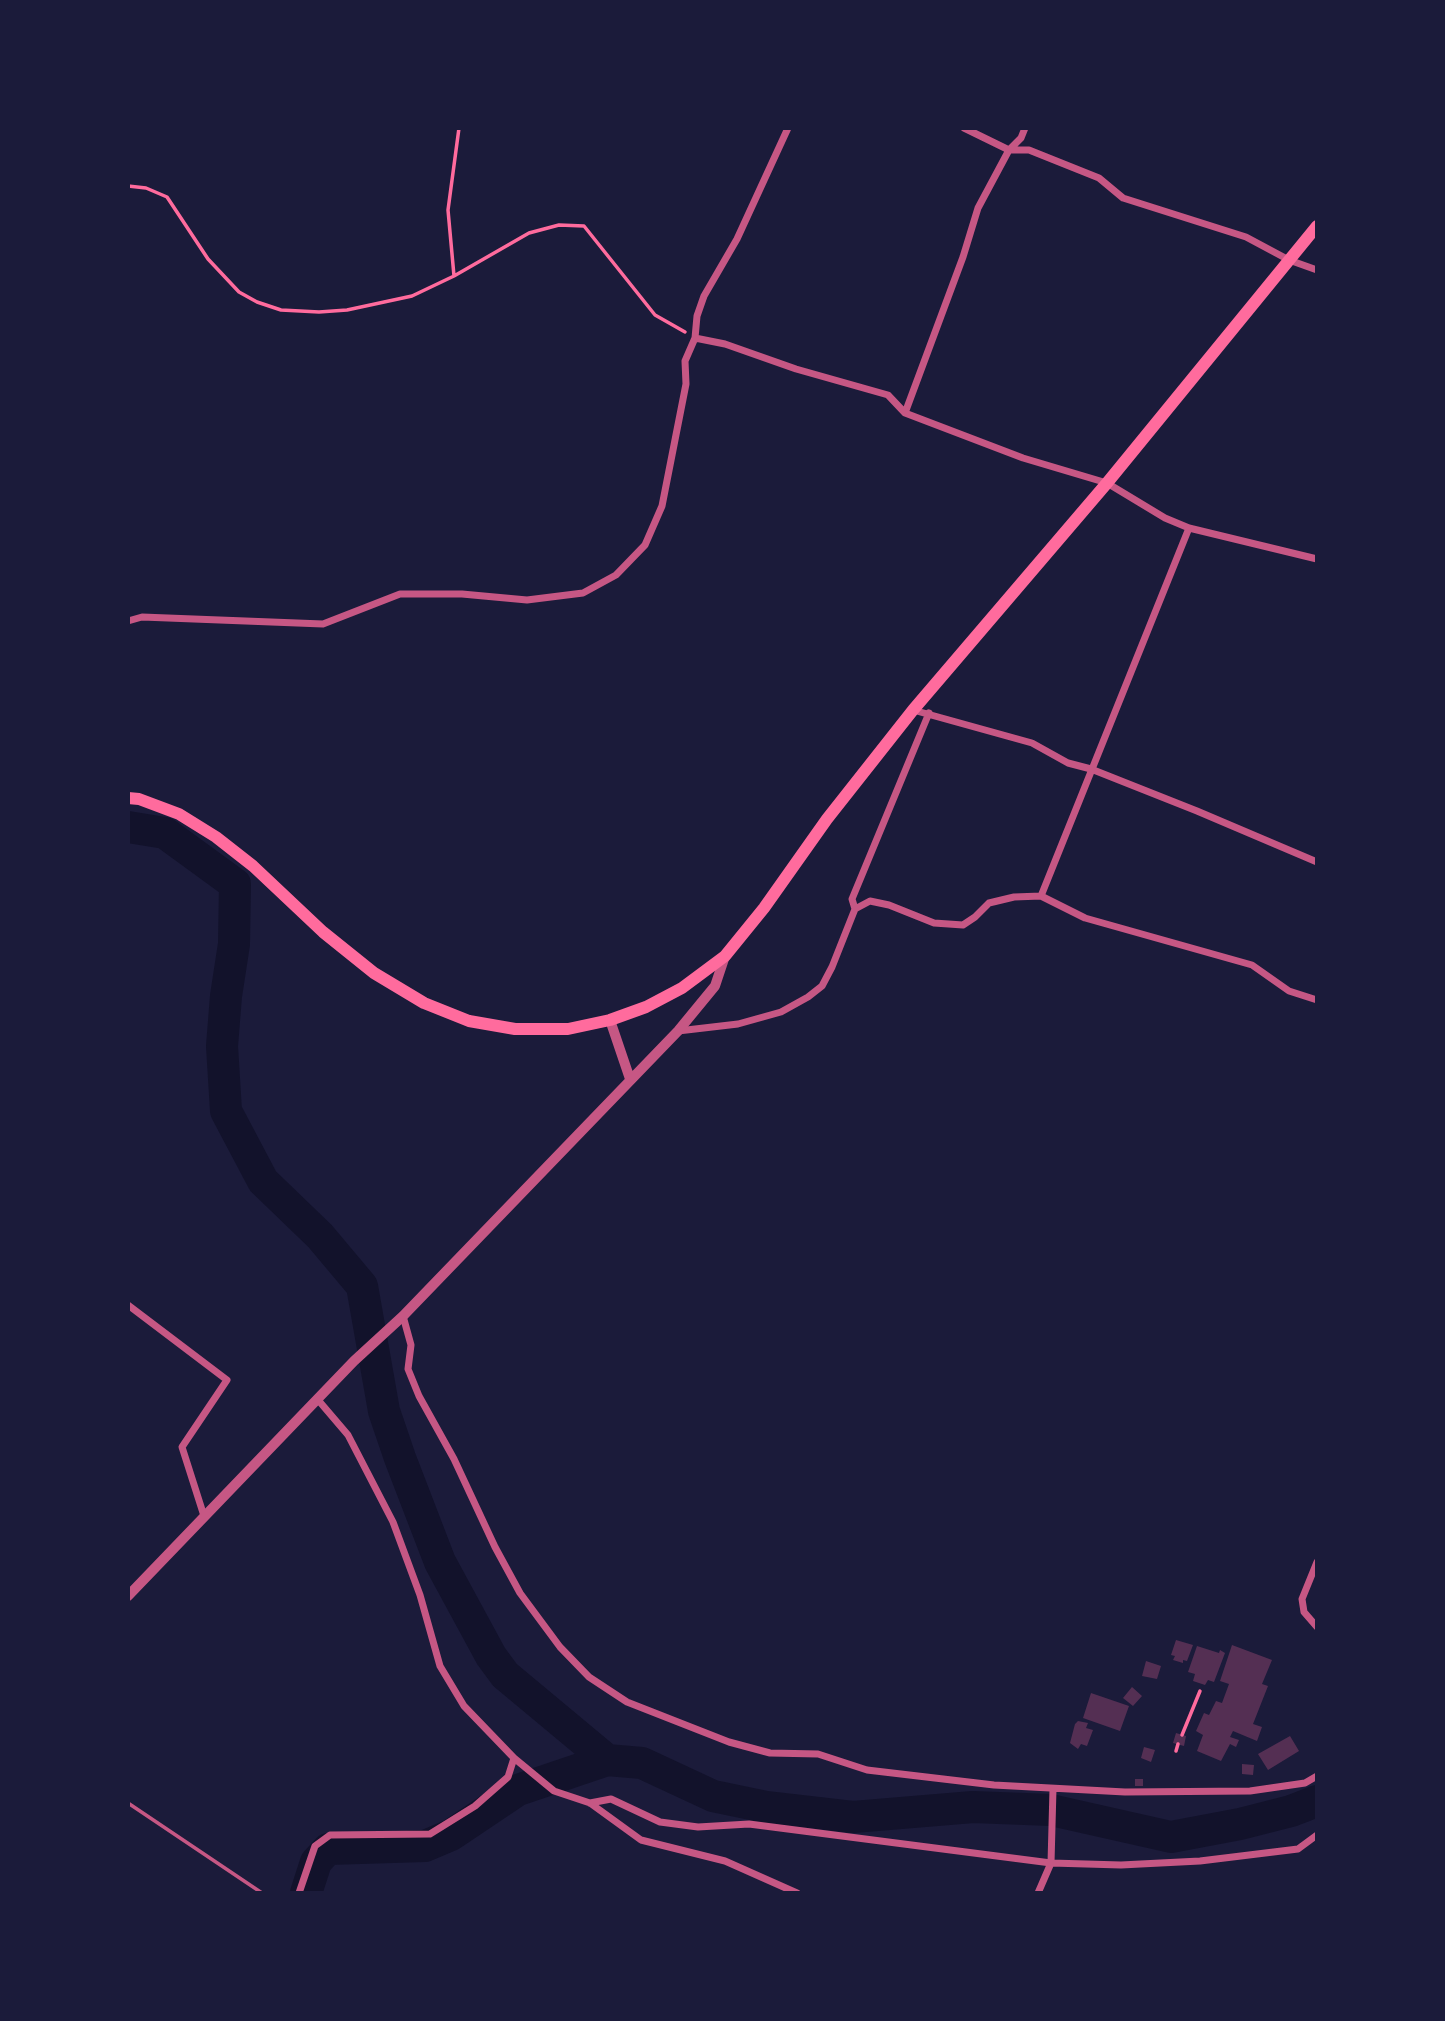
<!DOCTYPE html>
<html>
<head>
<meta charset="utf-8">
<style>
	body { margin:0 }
	#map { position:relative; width:1445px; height:2021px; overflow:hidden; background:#1b1b3a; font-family:Lato,sans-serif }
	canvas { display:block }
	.frame { position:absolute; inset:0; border:130px solid #1b1b3a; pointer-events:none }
</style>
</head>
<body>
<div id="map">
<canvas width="1445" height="2021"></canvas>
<div class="frame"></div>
</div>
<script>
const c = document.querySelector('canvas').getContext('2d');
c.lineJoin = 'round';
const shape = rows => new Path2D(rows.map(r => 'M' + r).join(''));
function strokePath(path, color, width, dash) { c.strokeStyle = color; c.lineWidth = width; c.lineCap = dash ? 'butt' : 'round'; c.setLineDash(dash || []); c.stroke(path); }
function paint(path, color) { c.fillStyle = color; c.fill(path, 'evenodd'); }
strokePath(shape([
	[128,827,165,833,235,884,234,944,226,996,222,1046,226,1111,263,1181,320,1236,362,1286,384,1411,400,1458,440,1562,491,1656,505,1675,607,1760,642,1763,713,1796,766,1807,853,1817,973,1807,1051,1810,1171,1837,1240,1824,1291,1811,1317,1801],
	[306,1893,316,1862,328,1849,425,1846,451,1835,518,1790,607,1760]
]), '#12122b', 32);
paint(shape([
	[1176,1640,1193,1645,1187,1661,1183,1660,1183,1663,1173,1660,1175,1656,1171,1655],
	[1232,1645,1272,1660,1262,1684,1268,1686,1253,1724,1262,1727,1257,1741,1233,1731,1230,1737,1239,1740,1236,1747,1230,1744,1221,1761,1197,1751,1203,1735,1196,1731,1204,1713,1209,1715,1216,1701,1222,1703,1229,1684,1220,1681],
	[1197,1646,1219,1653,1220,1650,1225,1653,1214,1682,1208,1680,1205,1685,1193,1681,1195,1674,1188,1672],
	[1146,1661,1161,1666,1157,1679,1142,1676],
	[1132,1687,1142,1696,1133,1706,1123,1698],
	[1091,1693,1129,1706,1120,1731,1083,1718],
	[1078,1721,1088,1723,1086,1728,1093,1730,1087,1746,1081,1744,1078,1749,1070,1743,1075,1724],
	[1176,1733,1186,1736,1184,1746,1173,1743],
	[1290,1736,1299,1751,1268,1770,1258,1754],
	[1144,1747,1155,1750,1151,1762,1141,1758],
	[1242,1764,1254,1765,1253,1775,1242,1774],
	[1135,1779,1143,1779,1143,1786,1135,1786]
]), '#542f53');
strokePath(shape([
	[128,186,146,188,167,197,208,259,239,292,257,302,281,310,319,312,347,310,412,296,454,276,529,233,559,225,584,226,655,315,685,332],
	[454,276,448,210,459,128],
	[1182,1735,1200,1691],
	[1176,1751,1178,1744]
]), '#ff6b9d', 3.5);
strokePath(shape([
	[128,1803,262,1893]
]), '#c65784', 3.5);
strokePath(shape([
	[964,128,1009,150,1029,150,1099,178,1123,198,1246,237,1289,260,1317,270],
	[695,338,725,344,796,369,888,395,905,413,1023,458,1107,483,1165,518,1189,528,1317,559],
	[905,413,963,257,978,208,1009,150,1021,138,1025,128],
	[128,621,142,617,323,624,400,594,462,594,527,600,583,593,616,575,645,545,662,506,686,384,685,361,695,338,697,316,704,296,737,239,788,128],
	[913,710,1032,743,1068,763,1091,769,1197,811,1317,862],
	[1041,896,1189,528],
	[855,909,852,899,929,713],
	[678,1031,738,1024,781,1012,808,997,822,986,832,967,855,909,870,901,889,905,934,923,963,925,975,917,989,903,1014,897,1041,896,1085,918,1252,965,1289,991,1317,1000],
	[128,1305,227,1380,182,1447,204,1516],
	[403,1316,411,1345,408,1369,419,1396,454,1459,495,1547,520,1593,560,1647,589,1677,627,1702,729,1742,770,1753,818,1754,867,1770,994,1785,1125,1792,1250,1791,1305,1783,1317,1776],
	[319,1401,348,1435,393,1522,420,1595,440,1666,464,1706,514,1758,554,1791,590,1803,641,1840,725,1861,797,1893],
	[1317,1562,1302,1599,1304,1612,1317,1627],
	[590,1803,611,1799,660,1822,698,1827,749,1824,1051,1863,1121,1865,1200,1861,1298,1849,1317,1835],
	[299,1893,315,1846,330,1835,430,1834,475,1806,508,1777,514,1758],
	[1038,1893,1051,1863,1053,1789]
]), '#c65784', 7);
strokePath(shape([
	[610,1020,630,1079],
	[128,1596,354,1361,403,1316,678,1031,715,986,725,956]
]), '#c65784', 10);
strokePath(shape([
	[128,798,139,799,179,814,216,837,253,866,323,932,374,973,424,1003,469,1021,515,1029,568,1029,610,1020,646,1007,682,988,725,956,764,908,827,819,913,710,1107,483,1317,226]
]), '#ff6b9d', 12);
</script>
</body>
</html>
